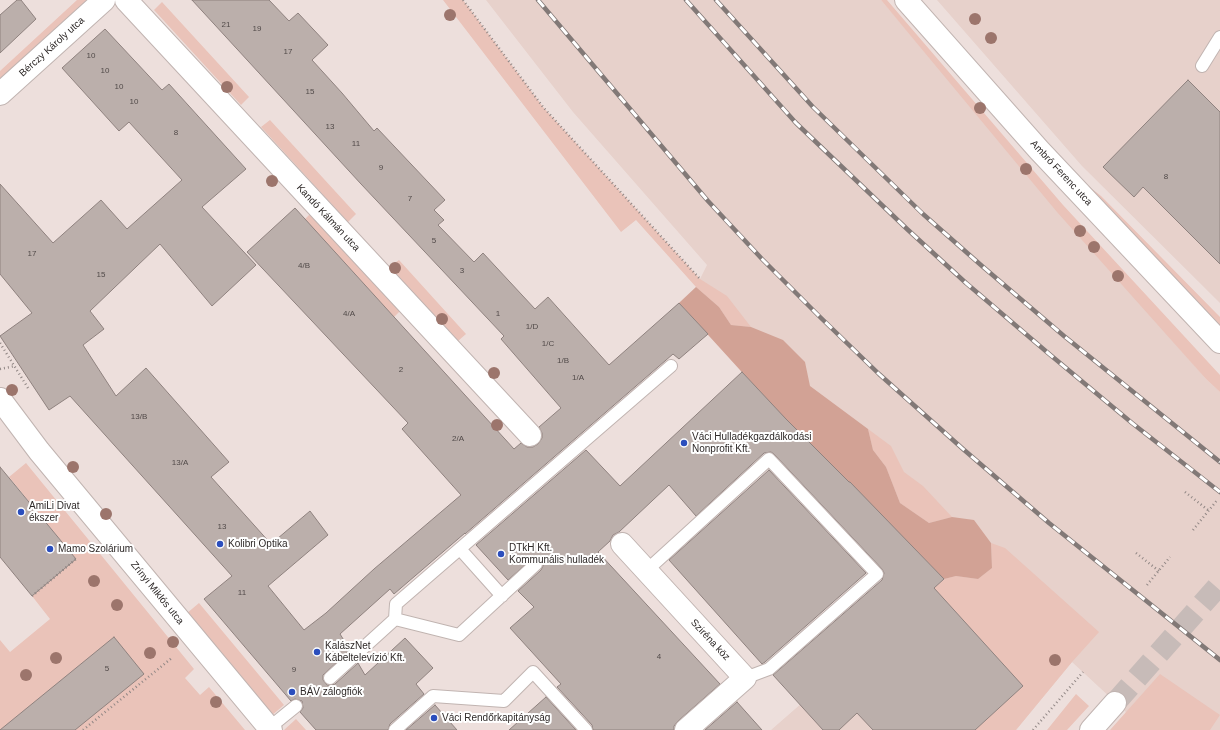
<!DOCTYPE html>
<html>
<head>
<meta charset="utf-8">
<style>
	body { margin:0 }
	canvas { display:block; background:#eddfdc }
</style>
</head>
<body>
<canvas width="1220" height="730"></canvas>
<script>
const c = document.querySelector('canvas').getContext('2d');
c.lineJoin = 'round';
function paint(path, color) { c.fillStyle = color; c.fill(path, 'evenodd'); }
const shape = rows => new Path2D(rows.map(r => 'M' + r).join(''));
function strokePath(path, color, width, dash) { c.strokeStyle = color; c.lineWidth = width; c.lineCap = dash ? 'butt' : 'round'; c.setLineDash(dash || []); c.stroke(path); }
function label(font, color, halo, rows, align = 'center') {
  c.font = font + ' Helvetica,sans-serif'; c.lineWidth = 4; c.setLineDash([]); c.textBaseline = 'middle'; c.strokeStyle = halo; c.fillStyle = color; for (const [text, x, y, turn = 0] of rows) {
    c.save(); c.translate(x, y); c.rotate((+turn || 0) * Math.PI / 180); c.textAlign = isNaN(turn) ? turn : align; if (halo) c.strokeText(text, 0, 0); c.fillText(text, 0, 0); c.restore();
  }
}
paint(shape([
	[486,0,881,0,1206,379,1220,392,1220,730,1115,730,1126,712,1072,662,1016,730,771,730,944,579,679,303,696,287,707,265,573,112],
	[937,0,1220,0,1220,303,1082,166]
]), '#e7d1cb');
paint(shape([
	[77,0,91,0,0,82,0,71],
	[443,0,463,0,543,107,700,279,727,296,751,327,731,325,719,307,696,287,636,220,621,232],
	[881,0,887,0,1063,205,1220,375,1220,392,1206,379,1057,212],
	[162,2,249,97,241,105,154,10],
	[270,120,356,214,348,222,261,127],
	[1068,170,1101,196,1220,317,1220,329],
	[311,213,401,310,394,317,305,219],
	[399,260,466,334,458,341,389,267],
	[868,429,891,446,904,472,923,486,952,517,929,523,900,503,886,467,873,450],
	[26,463,194,669,185,678,200,695,209,687,245,730,0,730,0,640,10,652,50,619,32,596,76,559,9,477],
	[991,543,1005,548,1099,632,1072,662,1016,730,975,730,1023,686,934,588,944,579,956,576,978,579,992,568],
	[199,603,284,705,271,716,186,614],
	[1160,674,1220,715,1210,730,1110,730],
	[1076,694,1089,706,1067,730,1047,730],
	[296,719,306,730,284,730]
]), '#eac3b9');
paint(shape([
	[696,287,719,307,731,325,751,327,783,340,805,362,810,386,868,429,873,450,886,467,900,503,929,523,952,517,974,520,991,543,992,568,978,579,956,576,944,579,780,414,679,303]
]), '#d2a295');
const building = shape([
	[17,0,21,0,36,19,0,53,0,15,17,0],
	[192,0,269,0,289,21,298,13,328,45,312,60,342,93,374,131,377,128,445,200,434,210,444,220,438,225,474,262,483,253,535,309,548,297,609,365,679,303,708,334,679,359,673,354,465,534,465,533,394,594,390,589,340,634,350,650,323,675,323,680,327,685,331,685,335,684,358,663,365,675,405,638,433,668,416,684,424,694,390,724,388,730,316,730,300,712,303,708,302,701,295,699,291,701,204,599,232,576,70,396,49,410,0,336,32,313,0,274,0,184,53,243,101,200,127,229,182,180,129,122,119,131,62,68,105,29,162,90,169,84,246,169,202,207,256,265,212,306,160,244,90,311,104,329,83,345,116,396,146,368,229,462,211,477,271,544,310,511,328,535,268,586,304,630,326,613,374,569,461,495,402,429,408,423,247,252,295,208,514,449,521,443,527,447,533,447,538,444,542,438,542,433,539,427,561,408,501,339,504,336,361,184,192,0],
	[1188,80,1220,112,1220,264,1143,187,1134,197,1103,167,1188,80],
	[742,372,786,419,849,482,850,482,944,579,934,588,1023,686,975,730,873,730,857,713,839,730,823,730,773,675,882,580,884,573,882,569,774,454,771,452,764,453,696,516,669,485,619,532,613,535,610,541,598,552,720,684,678,721,674,726,674,730,593,730,592,725,557,687,561,684,510,628,534,607,518,591,541,570,543,566,543,562,539,557,534,557,508,580,476,545,586,450,620,486,742,372],
	[0,467,76,559,32,596,0,557,0,467],
	[769,470,866,573,765,662,762,664,669,560,769,470],
	[114,637,144,674,75,730,0,730,114,637],
	[546,697,576,730,509,730,546,697],
	[737,702,762,730,705,730,737,702],
	[435,705,457,730,406,730,435,705]
]);
paint(building, '#bbafab');
strokePath(building, '#8f827f', 1);
strokePath(shape([
	[1115,703,1220,584]
]), '#c7bbb8', 22, [22, 11]);
const service = shape([
	[1202,66,1220,37],
	[460,549,502,596],
	[646,571,769,459,877,574,769,669,745,678],
	[395,619,459,635,536,564],
	[330,678,395,619,396,604,671,366],
	[269,728,296,706],
	[395,730,433,696,504,701,533,672,586,730]
]);
const minor = shape([
	[126,0,530,435],
	[906,0,1039,150,1220,342],
	[0,94,104,0],
	[0,399,39,451,271,730],
	[622,544,745,678,686,730],
	[1091,730,1115,703]
]);
strokePath(service, '#c1b4b1', 14);
strokePath(minor, '#c1b4b1', 24);
strokePath(shape([
	[463,0,543,107,700,279],
	[0,343,28,388],
	[0,369,15,366],
	[1185,492,1208,510],
	[1193,530,1218,499],
	[1136,553,1159,571],
	[1147,585,1170,557],
	[32,596,76,559],
	[83,730,173,657],
	[1033,730,1083,672]
]), '#918785', 2.5, [1, 3]);
strokePath(service, '#fff', 12);
strokePath(minor, '#fff', 22);
const rail = shape([
	[538,0,708,201,762,259,820,317,879,374,963,449,1049,523,1220,660],
	[686,0,796,123,907,229,966,283,1048,353,1132,423,1220,492],
	[716,0,813,107,923,214,982,266,1064,336,1220,462]
]);
strokePath(rail, '#827977', 4.5);
strokePath(rail, '#fff', 3, [9]);
c.fillStyle = '#9c756c';
for (const [x, y] of [
	[450,15],
	[975,19],
	[991,38],
	[227,87],
	[980,108],
	[1026,169],
	[272,181],
	[1080,231],
	[1094,247],
	[395,268],
	[1118,276],
	[442,319],
	[494,373],
	[12,390],
	[497,425],
	[73,467],
	[106,514],
	[94,581],
	[117,605],
	[173,642],
	[150,653],
	[56,658],
	[1055,660],
	[26,675],
	[216,702]
]) { c.beginPath(); c.arc(x, y, 6, 0, 2 * Math.PI); c.fill(); }
for (const [x, y, r, color] of [
	[684,443,4,"#2b4ebd"],
	[21,512,4,"#2b4ebd"],
	[220,544,4,"#2b4ebd"],
	[50,549,4,"#2b4ebd"],
	[501,554,4,"#2b4ebd"],
	[317,652,4,"#2b4ebd"],
	[292,692,4,"#2b4ebd"],
	[434,718,4,"#2b4ebd"]
]) { const dot = new Path2D(); dot.arc(x, y, r, 0, 2 * Math.PI); c.fillStyle = color; c.fill(dot); strokePath(dot, '#fff', 1.5); }
label('8px', '#514a49', null, [
	["21",226,25],
	["19",257,29],
	["17",288,52],
	["10",91,56],
	["10",105,71],
	["10",119,87],
	["15",310,92],
	["10",134,102],
	["13",330,127],
	["8",176,133],
	["11",356,144],
	["9",381,168],
	["8",1166,177],
	["7",410,199],
	["5",434,241],
	["17",32,254],
	["4/B",304,266],
	["3",462,271],
	["15",101,275],
	["4/A",349,314],
	["1",498,314],
	["1/D",532,327],
	["1/C",548,344],
	["1/B",563,361],
	["2",401,370],
	["1/A",578,378],
	["13/B",139,417],
	["2/A",458,439],
	["13/A",180,463],
	["13",222,527],
	["11",242,593],
	["4",659,657],
	["5",107,669],
	["9",294,670]
]);
label('10px', '#2e2928', '#fff', [
	["Bérczy Károly utca",52,47,-42],
	["Ambró Ferenc utca",1061,173,47],
	["Kandó Kálmán utca",328,218,47],
	["Zrínyi Miklós utca",157,593,51],
	["Sziréna köz",710,640,47]
]);
label('10px', '#2e2928', '#fff', [
	["Váci Hulladékgazdálkodási",692,437],
	["Nonprofit Kft.",692,449],
	["AmiLi Divat",29,506],
	["ékszer",29,518],
	["Kolibri Optika",228,544],
	["DTkH Kft.",509,548],
	["Kommunális hulladék",509,560],
	["Mamo Szolárium",58,549],
	["KalászNet",325,646],
	["Kábeltelevízió Kft.",325,658],
	["BÁV zálogfiók",300,692],
	["Váci Rendőrkapitányság",442,718]
], 'left');
</script>
</body>
</html>
